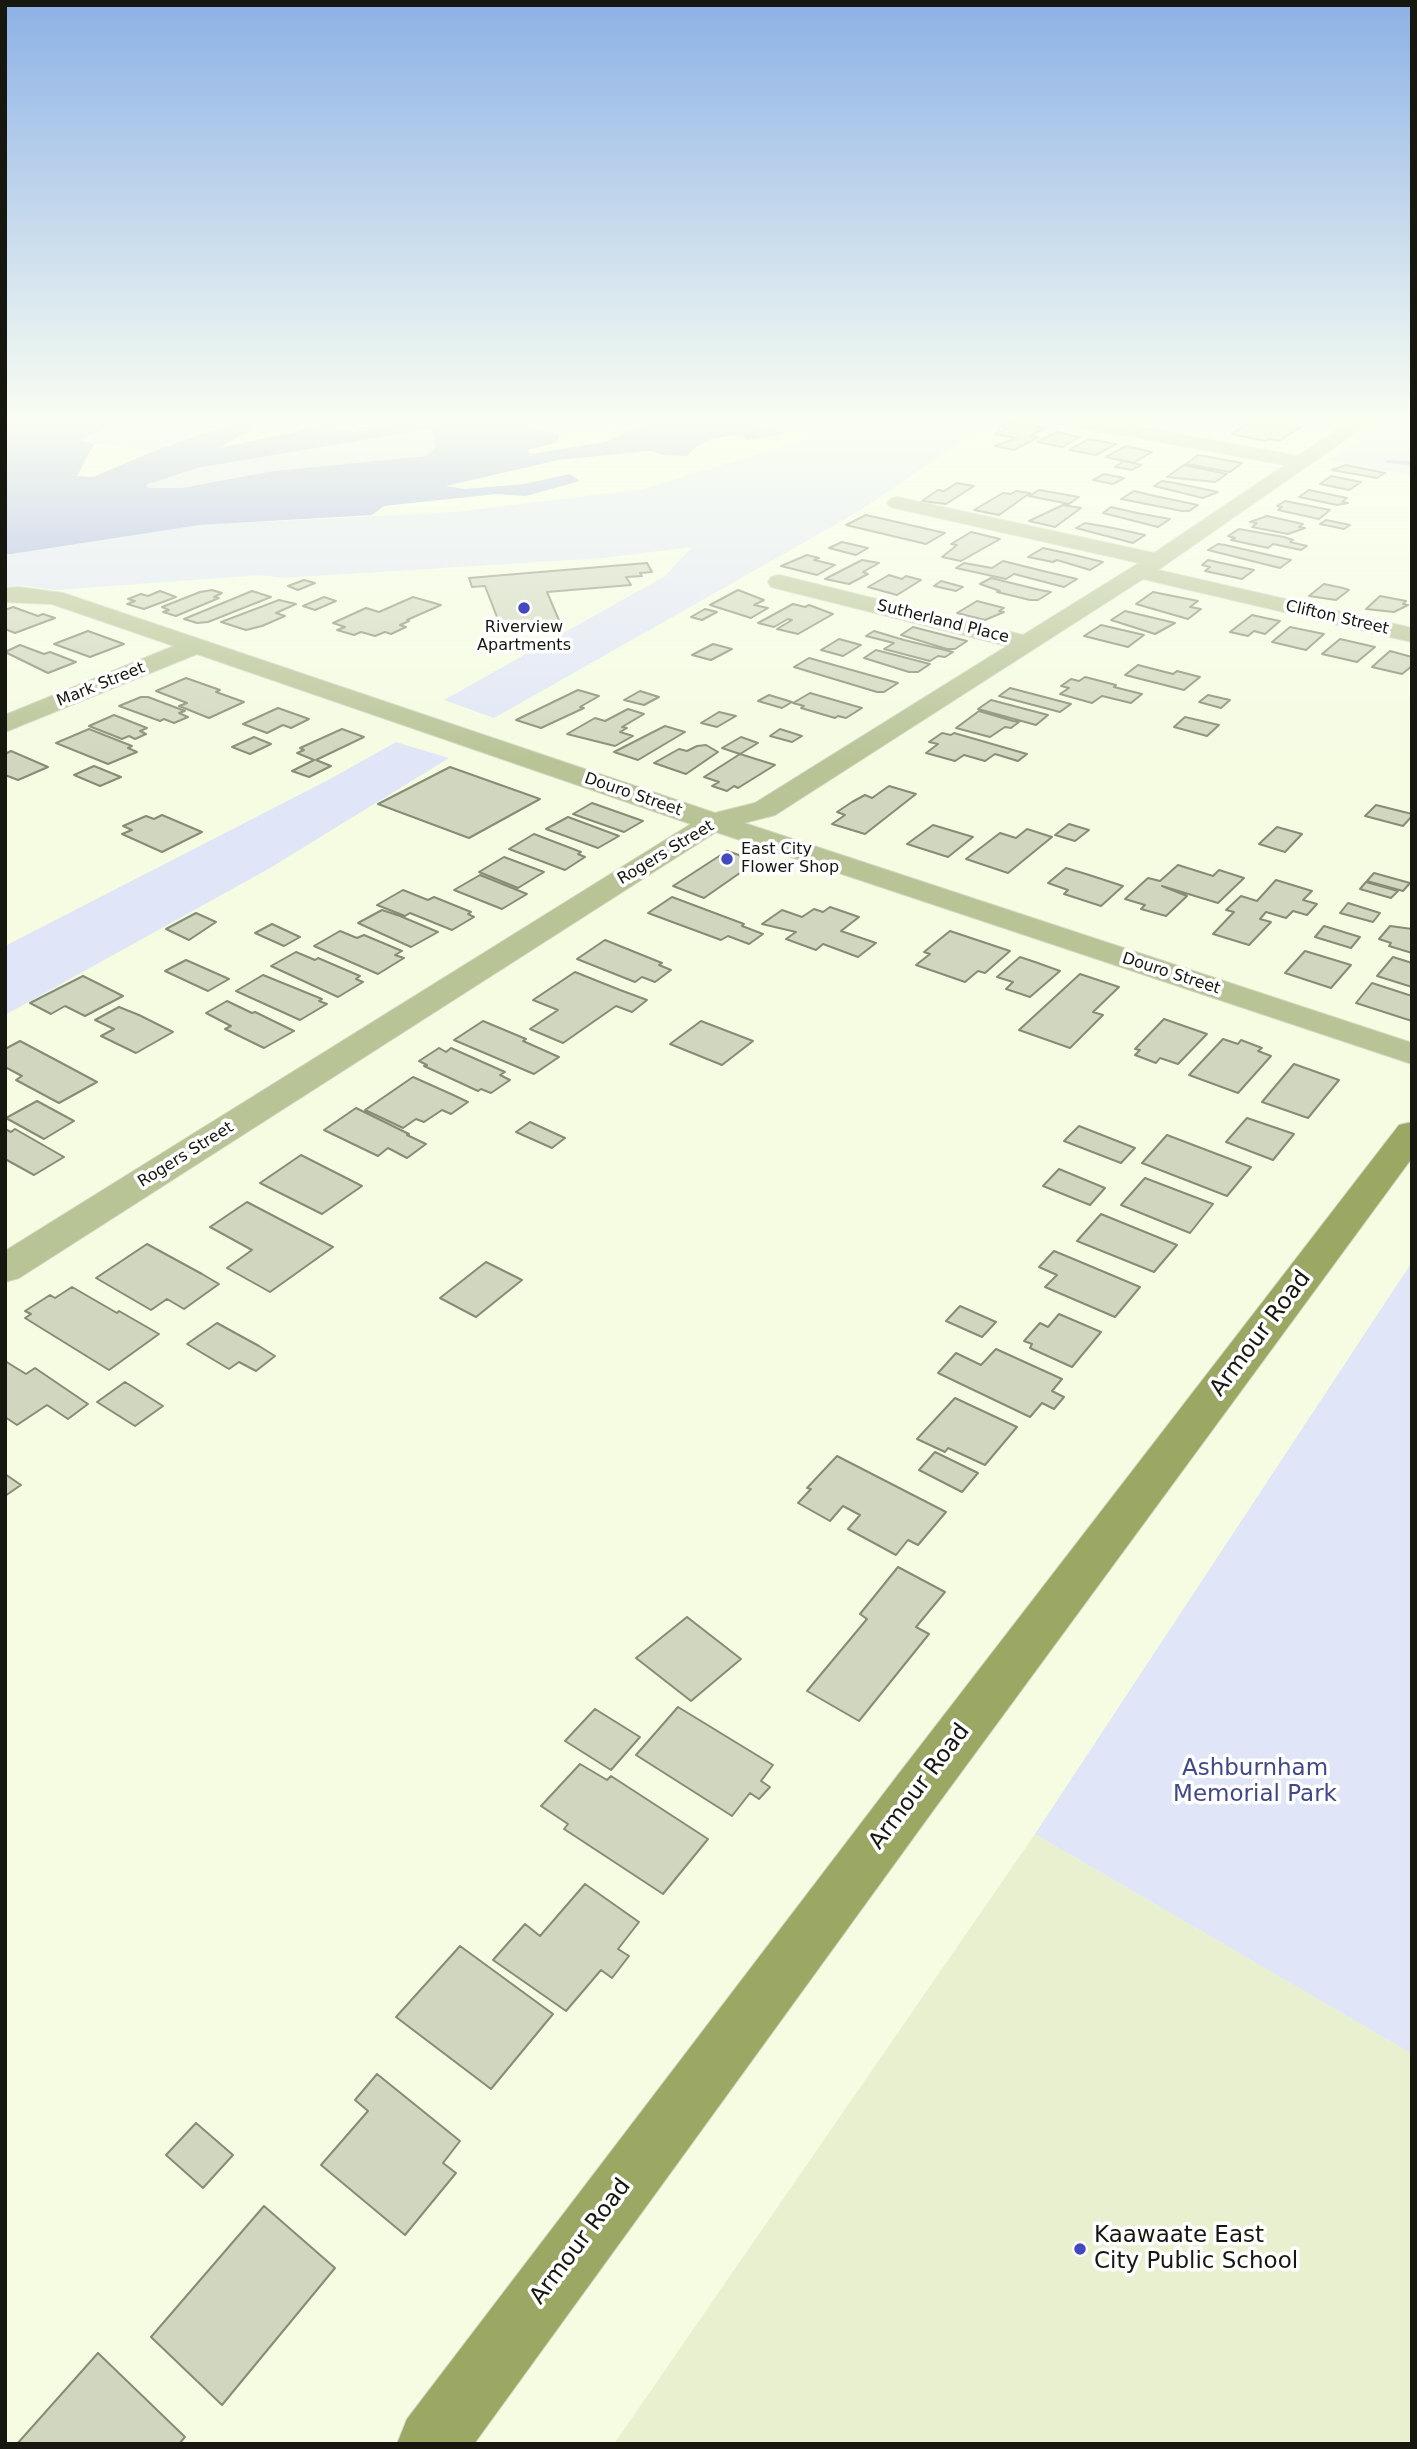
<!DOCTYPE html>
<html>
<head>
<meta charset="utf-8">
<style>
	body { margin:0 }
	#map { position:relative; width:1417px; height:2449px; overflow:hidden; background:#f5fce2; font-family:"DejaVu Sans",sans-serif }
	canvas { display:block }
	.frame { position:absolute; inset:0; border:7px solid #16180f; pointer-events:none }
</style>
</head>
<body>
<div id="map">
<canvas width="1417" height="2449"></canvas>
<div class="frame"></div>
</div>
<script>
const c = document.querySelector('canvas').getContext('2d');
c.lineJoin = 'round';
function paint(path, color) { c.fillStyle = color; c.fill(path, 'evenodd'); }
const shape = rows => new Path2D(rows.map(r => 'M' + r).join(''));
function strokePath(path, color, width, dash) { c.strokeStyle = color; c.lineWidth = width; c.lineCap = dash ? 'butt' : 'round'; c.setLineDash(dash || []); c.stroke(path); }
function label(font, color, halo, rows, align = 'center') {
  c.font = font + ' "DejaVu Sans",sans-serif'; c.lineWidth = 7; c.setLineDash([]); c.textBaseline = 'middle'; c.strokeStyle = halo; c.fillStyle = color; for (const [text, x, y, turn = 0] of rows) {
    c.save(); c.translate(x, y); c.rotate((+turn || 0) * Math.PI / 180); c.textAlign = isNaN(turn) ? turn : align; if (halo) c.strokeText(text, 0, 0); c.fillText(text, 0, 0); c.restore();
  }
}
paint(shape([
	[1035,1834,1412,2054,1412,2444,614,2444]
]), '#e8f0cf');
paint(shape([
	[157,421,239,421,154,451,78,441,121,422,145,424],
	[533,421,631,421,559,435,529,427],
	[843,421,992,421,856,513,494,718,444,700,665,576,692,547,603,558,281,578,262,575,55,590,20,585,5,587,5,554,200,525,455,512,643,489,808,439],
	[433,428,435,448,426,456,273,471,182,488,149,488,146,485,197,468],
	[1372,431,1412,438,1412,475,1329,460],
	[396,742,449,758,270,868,5,1015,5,946,332,778],
	[1412,1262,1412,2054,1035,1834]
]), '#e0e5f7');
paint(shape([
	[5,421,157,421,145,424,121,422,80,440,94,444,77,476,93,477,154,451,239,421,266,421,219,448,318,427,322,421,345,421,336,428,352,432,382,428,395,421,520,421,529,427,559,435,556,443,527,450,530,454,605,442,651,421,778,421,757,426,783,432,780,435,746,440,743,433,711,439,694,448,687,456,664,455,650,451,558,460,446,486,465,489,524,484,570,474,580,481,526,496,496,494,384,506,372,515,200,525,11,554,5,554],
	[433,428,435,448,426,456,273,471,182,488,149,488,146,485,197,468]
]), '#a2ade2');
paint(shape([
	[1385,460,1412,461,1412,465,1387,463,1385,460]
]), '#a2ade2');
const building = shape([
	[1252,421,1310,421,1279,441,1269,439,1265,441,1231,434,1252,421],
	[1007,423,1030,424,1045,428,1030,436,1038,437,1014,450,995,446,1016,438,995,434,1007,428,1000,427,1007,423],
	[1056,432,1080,437,1062,447,1037,442,1056,432],
	[1089,439,1116,444,1096,455,1069,450,1089,439],
	[1126,446,1152,452,1133,463,1106,457,1126,446],
	[1198,455,1242,463,1230,472,1186,464,1198,455],
	[1124,461,1141,465,1132,470,1115,467,1124,461],
	[1184,465,1227,474,1215,482,1167,477,1184,465],
	[1346,465,1385,473,1377,478,1332,470,1346,465],
	[1104,474,1124,478,1113,484,1093,480,1104,474],
	[1331,476,1361,482,1349,490,1320,484,1331,476],
	[1162,481,1175,483,1218,492,1203,498,1154,486,1162,481],
	[957,483,974,486,946,504,922,501,938,490,944,491,957,483],
	[1039,490,1079,497,1069,504,1029,496,1039,490],
	[1309,490,1347,498,1342,502,1348,503,1337,505,1299,497,1309,490],
	[1016,491,1030,493,999,515,974,510,1003,493,1011,494,1016,491],
	[1134,491,1155,496,1198,505,1189,511,1182,511,1121,499,1134,491],
	[1285,501,1330,510,1319,519,1278,510,1282,507,1277,506,1285,501],
	[1063,505,1081,508,1055,527,1029,521,1063,505],
	[1111,507,1137,513,1170,519,1158,527,1103,513,1111,507],
	[866,515,945,533,926,544,846,525,866,515],
	[1267,516,1303,524,1299,527,1305,528,1288,534,1252,527,1257,523,1250,522,1267,516],
	[1326,520,1350,525,1344,529,1320,524,1326,520],
	[1085,523,1113,528,1145,535,1133,543,1076,528,1085,523],
	[1239,529,1284,537,1293,540,1290,542,1307,546,1301,550,1273,544,1268,548,1231,540,1235,538,1228,536,1239,529],
	[971,532,1000,539,961,561,942,557,957,545,951,544,971,532],
	[842,542,868,548,856,555,829,548,842,542],
	[1218,544,1225,545,1291,560,1280,568,1208,550,1218,544],
	[1043,548,1070,554,1103,562,1090,570,1057,560,1053,562,1028,557,1043,548],
	[807,555,819,558,814,560,835,565,817,575,781,566,807,555],
	[862,560,879,563,863,572,868,574,849,584,825,579,862,560],
	[1208,560,1217,562,1254,570,1242,579,1205,571,1210,567,1202,565,1208,560],
	[1003,561,1043,571,1077,579,1064,587,1014,574,1006,579,956,568,964,563,992,568,1003,561],
	[647,563,652,572,640,573,642,576,626,577,631,585,547,592,561,625,502,630,485,586,472,587,469,578,647,563],
	[889,575,902,579,906,576,921,580,897,595,868,587,889,575],
	[991,578,1040,590,1051,592,1038,600,1030,600,997,592,1000,591,980,584,991,578],
	[304,580,315,583,298,590,288,586,304,580],
	[941,581,963,587,956,591,934,586,941,581],
	[1324,584,1343,588,1349,590,1336,600,1309,596,1324,584],
	[212,590,222,593,214,597,219,598,176,616,163,612,169,610,162,607,200,592,212,590],
	[738,590,764,600,754,605,768,608,751,618,710,605,738,590],
	[160,591,176,597,144,609,127,604,135,601,128,599,141,594,148,596,160,591],
	[252,591,271,597,208,622,197,623,184,619,252,591],
	[1153,592,1198,601,1190,607,1201,609,1188,619,1136,604,1153,592],
	[1380,596,1406,601,1403,604,1408,605,1394,612,1366,609,1380,596],
	[324,597,336,601,315,610,303,606,324,597],
	[413,597,441,605,407,620,409,621,400,625,406,627,391,634,385,632,375,636,361,632,354,635,337,630,345,627,333,623,366,608,379,612,413,597],
	[279,600,296,604,276,613,285,616,262,626,246,630,221,622,279,600],
	[977,601,1004,608,999,611,1004,612,985,620,957,613,977,601],
	[793,604,805,607,809,605,833,614,798,634,777,629,792,620,788,619,774,627,758,623,793,604],
	[13,607,38,616,43,614,55,618,15,633,5,629,5,610,13,607],
	[705,609,717,612,702,620,691,617,705,609],
	[1125,611,1175,623,1155,634,1111,620,1125,611],
	[1252,615,1270,619,1280,621,1265,634,1254,631,1248,636,1230,632,1252,615],
	[1101,625,1144,635,1128,647,1084,636,1101,625],
	[913,627,967,641,955,649,947,649,901,635,913,627],
	[1290,627,1324,634,1306,650,1272,642,1290,627],
	[88,631,124,644,90,657,54,644,88,631],
	[874,631,904,640,953,652,945,657,938,656,930,661,884,649,894,643,866,636,874,631],
	[839,639,861,645,843,656,821,650,839,639],
	[1340,639,1375,647,1357,662,1322,654,1340,639],
	[713,644,732,649,711,660,692,655,713,644],
	[20,645,44,654,50,652,76,662,48,673,5,652,20,645],
	[876,650,930,664,918,672,909,672,864,658,876,650],
	[1390,651,1412,657,1412,666,1402,674,1372,667,1390,651],
	[809,658,898,683,884,692,877,692,794,667,809,658],
	[1138,665,1173,674,1177,671,1200,677,1184,690,1125,675,1138,665],
	[1085,677,1116,685,1114,687,1142,694,1131,703,1102,696,1092,703,1060,694,1069,688,1061,686,1071,679,1079,681,1085,677],
	[186,678,220,690,216,692,244,702,209,718,179,706,187,703,156,691,186,678],
	[1010,688,1071,704,1060,712,999,696,1010,688],
	[578,690,599,696,580,707,584,708,541,728,516,720,578,690],
	[640,691,659,697,644,705,624,700,640,691],
	[810,693,862,708,846,718,838,716,835,718,801,708,804,706,793,703,810,693],
	[769,695,792,702,782,708,758,701,769,695],
	[1208,695,1230,700,1221,708,1199,702,1208,695],
	[141,697,148,697,185,711,179,713,188,717,174,723,164,719,160,721,119,706,141,697],
	[991,700,1048,715,1036,725,978,709,991,700],
	[278,708,309,719,291,728,283,725,267,733,243,724,278,708],
	[628,709,644,714,622,727,627,728,620,732,633,736,615,746,567,734,595,718,605,721,628,709],
	[979,711,1013,721,1019,722,1011,728,1005,727,990,737,956,728,979,711],
	[719,712,736,716,717,727,701,723,719,712],
	[114,715,147,728,140,731,146,734,135,739,129,736,122,739,89,726,114,715],
	[1185,717,1219,725,1207,736,1174,727,1185,717],
	[665,726,685,732,638,760,614,752,665,726],
	[89,729,132,746,128,748,137,752,108,764,56,743,89,729],
	[342,729,364,737,316,760,331,766,309,777,292,771,314,760,297,753,304,750,300,748,342,729],
	[780,729,802,736,792,742,770,736,780,729],
	[942,733,951,735,954,733,1027,754,1018,761,995,754,985,761,964,755,955,761,926,753,938,744,929,742,942,733],
	[254,737,271,744,250,754,232,747,254,737],
	[741,737,758,743,740,754,722,748,741,737],
	[706,745,718,752,686,774,654,763,679,749,687,751,697,746,706,745],
	[11,751,48,767,18,780,5,775,5,754,11,751],
	[740,754,775,765,738,788,734,786,727,791,712,786,719,782,704,777,740,754],
	[94,766,121,777,100,786,74,775,94,766],
	[450,767,540,799,469,838,378,804,450,767],
	[889,786,916,794,865,834,832,824,845,815,837,812,852,802,865,795,872,798,889,786],
	[592,803,643,821,624,832,573,814,592,803],
	[1376,805,1412,814,1412,816,1403,826,1365,816,1376,805],
	[162,815,202,832,162,852,122,834,132,830,123,826,146,816,154,819,162,815],
	[568,817,619,836,598,848,546,829,568,817],
	[1069,824,1089,830,1075,841,1055,835,1069,824],
	[933,825,973,837,948,857,907,844,933,825],
	[1277,827,1302,834,1285,852,1259,844,1277,827],
	[1027,829,1052,837,1008,873,966,859,1000,833,1016,838,1027,829],
	[534,834,581,852,578,854,585,857,565,870,509,849,534,834],
	[727,851,757,861,704,898,673,886,727,851],
	[504,857,544,872,518,888,479,872,504,857],
	[1178,865,1213,876,1219,870,1244,878,1218,903,1162,886,1187,896,1166,916,1141,909,1145,905,1125,899,1148,878,1160,881,1178,865],
	[1066,868,1086,874,1123,886,1101,906,1064,894,1068,890,1048,883,1066,868],
	[1374,873,1410,883,1403,891,1367,881,1374,873],
	[480,875,527,894,502,909,454,890,480,875],
	[1276,880,1312,891,1303,900,1317,904,1307,915,1293,911,1286,918,1266,912,1260,919,1271,922,1249,945,1213,934,1234,912,1226,910,1241,896,1257,901,1276,880],
	[1366,882,1398,891,1391,898,1360,889,1366,882],
	[403,890,428,900,434,897,471,912,468,914,474,917,452,930,410,913,405,916,377,905,403,890],
	[672,897,744,924,742,926,763,934,749,944,728,936,721,940,648,913,672,897],
	[1348,903,1380,913,1373,922,1340,913,1348,903],
	[830,907,859,917,841,931,876,943,858,957,823,944,816,950,786,939,796,932,762,924,782,910,802,917,814,909,823,912,830,907],
	[382,910,400,916,438,932,411,947,358,923,382,910],
	[196,913,216,922,189,940,166,929,196,913],
	[272,924,300,937,284,946,255,933,272,924],
	[1324,926,1360,937,1351,948,1315,937,1324,926],
	[1390,926,1412,929,1412,953,1389,946,1391,943,1379,939,1390,926],
	[340,931,357,938,364,935,402,951,395,955,404,958,378,974,314,946,340,931],
	[950,931,1010,951,985,973,978,971,965,982,916,965,930,954,924,952,950,931],
	[605,940,662,963,659,965,671,970,655,982,642,977,635,982,577,959,605,940],
	[1305,951,1351,965,1331,988,1285,973,1305,951],
	[296,952,315,960,318,958,360,976,356,979,363,982,338,997,271,966,296,952],
	[1020,957,1035,962,1060,971,1030,997,1006,989,1013,982,997,977,1020,957],
	[1393,957,1412,963,1412,987,1377,976,1393,957],
	[186,960,229,979,208,991,165,971,186,960],
	[575,972,620,990,647,1000,632,1012,616,1006,563,1043,530,1029,558,1010,533,1000,575,972],
	[1080,974,1119,987,1093,1012,1103,1015,1070,1048,1019,1030,1080,974],
	[263,975,322,999,319,1001,327,1004,300,1020,236,991,263,975],
	[83,976,123,996,85,1016,65,1006,51,1014,30,1003,83,976],
	[1372,983,1412,996,1412,1021,1356,1003,1372,983],
	[227,1001,252,1013,255,1012,294,1031,264,1048,225,1029,231,1026,206,1013,227,1001],
	[119,1007,139,1015,173,1032,136,1053,101,1036,114,1029,95,1020,119,1007],
	[1164,1019,1207,1034,1178,1064,1160,1058,1156,1063,1135,1055,1140,1050,1135,1049,1164,1019],
	[483,1021,526,1039,523,1041,559,1057,534,1074,454,1040,483,1021],
	[701,1021,753,1041,722,1065,670,1044,701,1021],
	[1223,1039,1238,1044,1241,1040,1262,1048,1258,1051,1271,1056,1238,1093,1189,1075,1223,1039],
	[20,1041,54,1059,97,1082,59,1103,16,1080,22,1076,5,1067,5,1049,20,1041],
	[439,1048,446,1052,451,1048,505,1072,500,1075,510,1080,491,1093,481,1089,478,1091,424,1066,427,1065,419,1061,439,1048],
	[1294,1064,1339,1080,1308,1118,1262,1102,1294,1064],
	[413,1077,451,1094,468,1102,451,1114,442,1110,424,1122,416,1119,403,1128,365,1110,413,1077],
	[37,1101,74,1121,44,1139,6,1118,37,1101],
	[356,1108,409,1134,407,1135,426,1144,407,1158,388,1148,378,1156,324,1130,356,1108],
	[1247,1118,1294,1134,1273,1160,1226,1142,1247,1118],
	[530,1122,565,1138,552,1148,516,1132,530,1122],
	[1079,1126,1135,1148,1121,1163,1064,1141,1079,1126],
	[5,1129,11,1132,15,1129,64,1157,34,1175,5,1159,5,1129],
	[1167,1135,1251,1167,1227,1196,1142,1163,1167,1135],
	[301,1155,362,1186,322,1214,260,1183,301,1155],
	[1059,1169,1105,1188,1090,1205,1043,1186,1059,1169],
	[1145,1178,1213,1204,1190,1233,1121,1205,1145,1178],
	[247,1202,289,1224,333,1247,270,1292,227,1268,252,1250,210,1227,247,1202],
	[1101,1214,1177,1245,1154,1272,1077,1241,1101,1214],
	[147,1244,202,1274,219,1284,184,1309,167,1299,151,1310,96,1278,147,1244],
	[1054,1251,1071,1258,1140,1287,1115,1317,1045,1287,1057,1275,1039,1267,1054,1251],
	[486,1262,522,1280,476,1317,440,1298,486,1262],
	[72,1287,117,1313,119,1311,159,1334,109,1370,25,1318,31,1314,25,1311,50,1295,55,1298,72,1287],
	[960,1306,996,1322,982,1337,946,1321,960,1306],
	[1059,1314,1101,1332,1072,1367,1030,1348,1032,1344,1024,1341,1040,1323,1048,1327,1059,1314],
	[217,1323,259,1346,275,1356,256,1371,239,1362,229,1369,187,1344,217,1323],
	[996,1349,1062,1379,1052,1391,1064,1397,1054,1409,1042,1403,1030,1417,938,1373,956,1353,981,1365,996,1349],
	[5,1361,26,1374,35,1368,88,1404,68,1419,47,1405,17,1425,5,1417,5,1361],
	[125,1382,163,1406,135,1426,97,1402,125,1382],
	[955,1398,1017,1427,985,1465,948,1448,945,1452,917,1439,955,1398],
	[935,1452,978,1473,962,1492,919,1470,935,1452],
	[837,1456,946,1512,918,1545,908,1540,896,1555,848,1529,860,1515,843,1506,830,1521,798,1503,811,1489,807,1488,837,1456],
	[5,1474,21,1485,5,1496,5,1474],
	[898,1567,945,1592,916,1627,929,1634,859,1721,807,1691,867,1619,860,1614,898,1567],
	[687,1617,741,1659,691,1701,636,1658,687,1617],
	[678,1707,773,1765,761,1781,770,1787,759,1799,750,1793,732,1816,636,1755,678,1707],
	[595,1709,640,1737,611,1770,565,1741,595,1709],
	[580,1764,607,1780,611,1776,708,1839,663,1894,564,1829,568,1824,541,1806,580,1764],
	[585,1884,639,1922,618,1949,629,1956,612,1978,601,1970,566,2011,493,1960,525,1924,540,1936,585,1884],
	[460,1946,553,2014,491,2089,396,2017,460,1946],
	[377,2074,460,2141,443,2163,456,2173,405,2235,321,2165,368,2111,355,2100,377,2074],
	[196,2123,233,2155,203,2188,166,2155,196,2123],
	[264,2206,335,2268,222,2405,151,2337,264,2206],
	[98,2353,185,2437,179,2444,17,2444,98,2353]
]);
paint(building, '#d1d7be');
strokePath(building, '#868c75', 2);
const street = shape([
	[1065,421,1105,421,1298,456,1350,421,1372,421,1158,570,1412,628,1412,642,1143,579,775,815,744,823,1412,1043,1412,1064,716,832,19,1278,5,1282,5,1251,691,824,197,654,5,732,5,715,174,646,52,604,5,602,5,588,19,587,63,593,715,813,755,803,1007,646,771,587,768,582,771,577,779,575,1023,635,1139,563,890,507,887,503,890,499,897,497,1154,553,1285,465,1074,426,1065,421]
]);
const secondary = shape([
	[1412,1122,1412,1158,935,1808,474,2444,397,2444,407,2419,897,1776,1399,1125,1412,1122]
]);
strokePath(street, '#d1d8c0', 2);
strokePath(secondary, '#d1d8c0', 2);
paint(street, '#b8c396');
paint(secondary, '#9aa863');
const sky = c.createLinearGradient(0, 0, 0, 764);
sky.addColorStop(0, '#8cb1e6');
sky.addColorStop(0.55, '#fafef2');
sky.addColorStop(1, '#fafef200');
c.fillStyle = sky;
c.fillRect(0, 0, 1417, 764);
for (const [x, y, r, color] of [
	[524,608,7,"#4349be"],
	[727,859,7,"#4349be"],
	[1080,2249,7,"#4349be"]
]) { const dot = new Path2D(); dot.arc(x, y, r, 0, 2 * Math.PI); c.fillStyle = color; c.fill(dot); strokePath(dot, '#fff', 2.5); }
label('16px', '#16180f', '#fff', [
	["Clifton Street",1337,618,13],
	["Sutherland Place",943,622,14],
	["Mark Street",101,685,-22],
	["Douro Street",633,795,19],
	["Rogers Street",666,853,-31],
	["Douro Street",1171,974,18],
	["Rogers Street",186,1155,-32]
]);
label('16px', '#16180f', '#fff', [
	["Riverview",524,628],
	["Apartments",524,646],
	["East City",741,850,"left"],
	["Flower Shop",741,868,"left"]
]);
label('23px', '#16180f', '#fff', [
	["Armour Road",1261,1334,-53],
	["Armour Road",920,1787,-53],
	["Armour Road",581,2242,-53]
]);
label('23px', '#3f4989', '#fff', [
	["Ashburnham",1255,1769],
	["Memorial Park",1255,1795]
]);
label('23px', '#16180f', '#fff', [
	["Kaawaate East",1094,2236],
	["City Public School",1094,2262]
], 'left');
</script>
</body>
</html>
